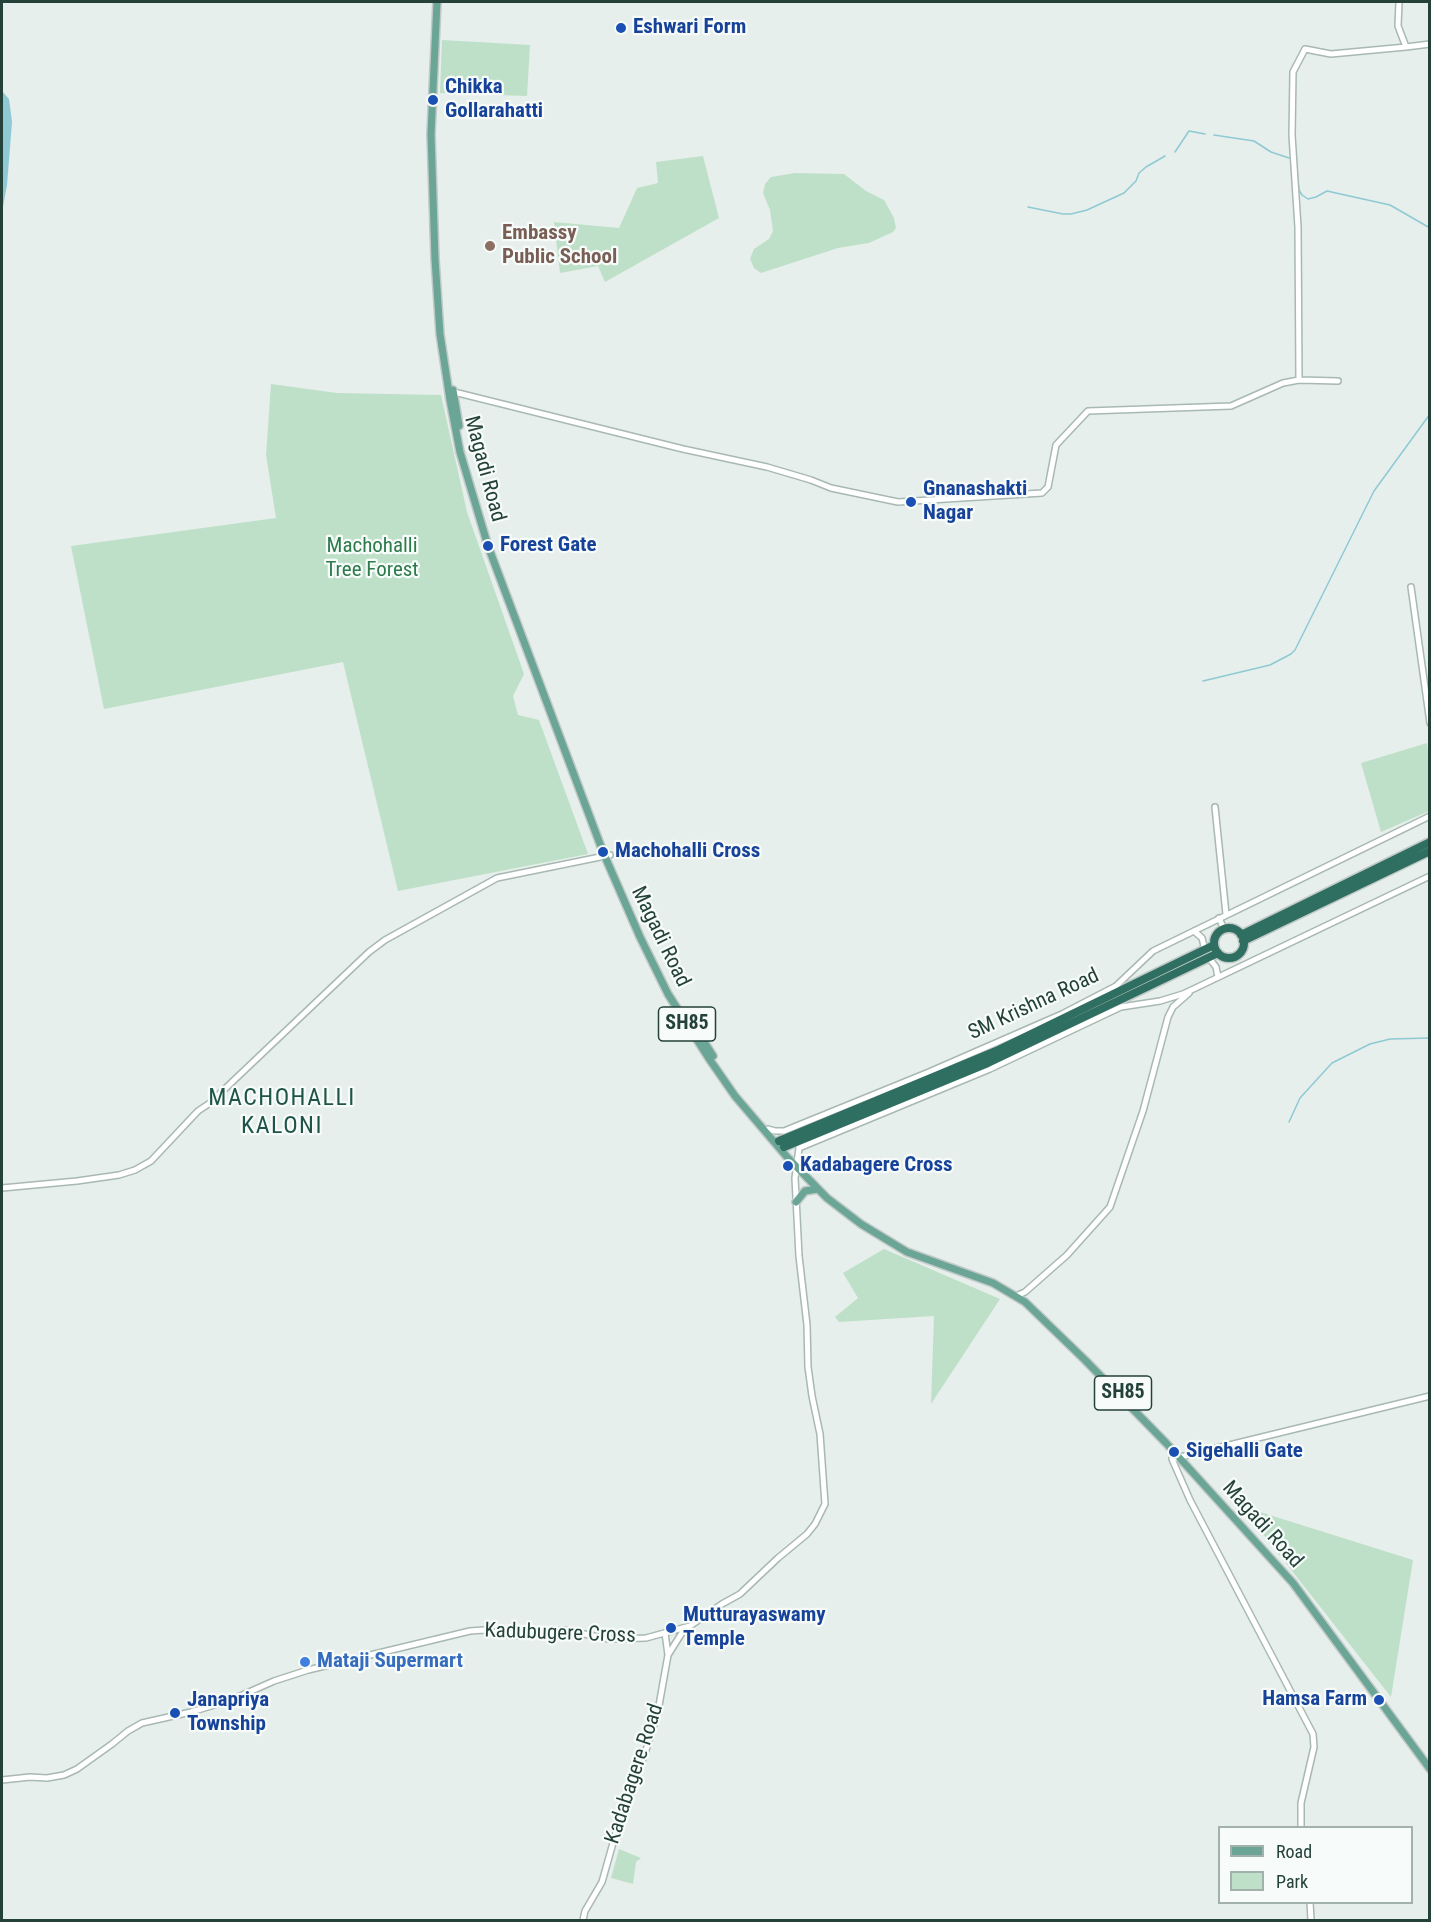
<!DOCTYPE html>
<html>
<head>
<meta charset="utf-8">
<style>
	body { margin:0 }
	#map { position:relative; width:1431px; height:1922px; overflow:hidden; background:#e6efeb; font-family:"Roboto Condensed",sans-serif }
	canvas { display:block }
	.frame { position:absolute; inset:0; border:3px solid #24423a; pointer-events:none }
	.legend { position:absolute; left:1218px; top:1826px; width:195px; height:78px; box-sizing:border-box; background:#f7fbf9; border:2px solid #a3b1ad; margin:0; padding:8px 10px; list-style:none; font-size:18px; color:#24423a }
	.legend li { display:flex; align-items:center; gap:12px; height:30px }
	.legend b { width:30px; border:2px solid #a3b1ad }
</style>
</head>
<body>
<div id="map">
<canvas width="1431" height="1922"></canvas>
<div class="frame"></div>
<ul class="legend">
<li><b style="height:8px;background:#6aa596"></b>Road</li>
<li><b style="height:16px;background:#bfe0c8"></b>Park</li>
</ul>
</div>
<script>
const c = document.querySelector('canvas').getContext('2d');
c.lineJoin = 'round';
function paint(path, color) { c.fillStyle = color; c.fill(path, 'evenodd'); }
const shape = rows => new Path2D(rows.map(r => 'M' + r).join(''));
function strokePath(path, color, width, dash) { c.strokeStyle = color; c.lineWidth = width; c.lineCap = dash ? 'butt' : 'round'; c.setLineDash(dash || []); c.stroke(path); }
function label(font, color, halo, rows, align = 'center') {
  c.font = font + ' "Roboto Condensed",sans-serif'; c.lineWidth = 4.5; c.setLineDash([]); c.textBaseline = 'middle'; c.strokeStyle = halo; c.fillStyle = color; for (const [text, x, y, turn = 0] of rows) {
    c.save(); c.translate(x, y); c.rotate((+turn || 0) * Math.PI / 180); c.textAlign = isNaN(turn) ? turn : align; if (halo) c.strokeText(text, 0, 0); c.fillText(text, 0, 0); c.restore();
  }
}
paint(shape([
	[442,40,530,45,527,96,440,93],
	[703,156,719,218,605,282,598,266,560,273,554,222,619,228,637,188,658,183,656,162],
	[795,173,844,174,866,191,884,200,894,218,896,228,893,232,869,243,838,248,761,273,754,268,750,259,754,249,769,239,773,231,770,210,763,193,765,184,771,177],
	[271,384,337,393,441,395,467,512,524,674,513,696,518,715,539,720,588,854,398,891,343,662,104,709,71,546,276,518,266,455],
	[1427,743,1430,768,1429,811,1381,832,1361,763],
	[884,1249,1000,1299,931,1404,934,1316,839,1322,835,1317,858,1298,843,1273],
	[1241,1506,1413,1560,1391,1697],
	[619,1849,641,1858,636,1862,633,1884,611,1878]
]), '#bfe0c8');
paint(shape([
	[2,91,9,99,12,122,7,185,2,212]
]), '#8ec9d4');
strokePath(shape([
	[1214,135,1254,141,1271,152,1289,158],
	[1175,152,1189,131,1205,134],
	[1296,162,1299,190,1302,195,1308,199,1316,197,1327,191,1390,205,1430,228],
	[1028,207,1063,214,1071,214,1087,210,1124,193,1136,181,1139,173,1146,167,1165,156],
	[1203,681,1270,665,1291,654,1295,650,1374,491,1430,414],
	[1289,1122,1300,1098,1332,1063,1370,1044,1390,1039,1430,1038]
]), '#8ec9d4', 1.5);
const minor = shape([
	[1399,2,1398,26,1406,47,1430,44],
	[1299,380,1298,227,1292,135,1293,72,1305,49,1331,54,1406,47],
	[450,391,683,449,767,467,811,480,831,488,898,502,1042,493,1048,487,1056,445,1088,411,1231,406,1283,383,1299,380,1338,381],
	[1411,587,1430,723],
	[1215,807,1226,914],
	[1219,918,1224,929],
	[1194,931,1202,938,1205,950],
	[1209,958,1216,967,1218,977],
	[768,1129,775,1131,784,1131,929,1072,1062,1014,1116,986,1153,951,1430,816],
	[2,1188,77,1181,119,1175,135,1170,151,1161,198,1111,210,1103,369,952,385,940,497,878,610,855],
	[1016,1296,1025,1292,1067,1255,1110,1207,1143,1111,1168,1017,1173,1007,1189,993],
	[665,1633,668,1655],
	[2,1780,30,1777,47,1778,64,1775,77,1769,112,1744,128,1731,142,1723,191,1712,231,1700,274,1681,308,1670,470,1631,484,1630,505,1635,521,1636,564,1630,609,1639,646,1638,690,1626,722,1604,740,1594,778,1558,807,1534,815,1524,825,1504,820,1434,812,1396,808,1367,807,1325,799,1256,795,1178,799,1148,990,1069,1121,1007,1160,1001,1183,994,1430,876],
	[1301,1828,1301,1803,1314,1747,1313,1734,1190,1500,1172,1459,1430,1396],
	[1310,1902,1311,1920],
	[583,1920,585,1911,602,1882,622,1811,631,1793,647,1747,658,1711,668,1655,685,1628]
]);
const major = shape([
	[437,2,431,134,435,259,440,334,450,400,460,452,488,546,603,852,640,937,668,994,710,1060,735,1096,787,1157,827,1198,861,1224,907,1252,993,1283,1025,1302,1085,1360,1166,1443,1293,1583,1430,1769],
	[453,390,459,426],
	[685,1012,713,1056],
	[796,1202,805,1191,818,1189]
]);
const highway = shape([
	'1214 943a15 15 0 1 1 30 0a15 15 0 1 1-30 0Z',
	[1241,935,1430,842],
	[1243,941,1430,851],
	[779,1141,996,1051,1214,945],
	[784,1147,988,1063,1218,953]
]);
strokePath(minor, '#a8b8b2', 8);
strokePath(major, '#c2cac8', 10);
strokePath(highway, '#c2cac8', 11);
strokePath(minor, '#fff', 5);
strokePath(major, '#6aa596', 7);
strokePath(highway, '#2f6f62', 8);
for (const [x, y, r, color] of [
	[621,28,6,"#1a4fb4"],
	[433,100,6,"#1a4fb4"],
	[490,246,6,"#8d6e63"],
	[911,502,6,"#1a4fb4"],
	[488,546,6,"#1a4fb4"],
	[603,852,6,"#1a4fb4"],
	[788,1166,6,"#1a4fb4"],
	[1174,1452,6,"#1a4fb4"],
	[671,1628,6,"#1a4fb4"],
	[305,1662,6,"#3f7fe0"],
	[1379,1700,6,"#1a4fb4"],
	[175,1713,6,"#1a4fb4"]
]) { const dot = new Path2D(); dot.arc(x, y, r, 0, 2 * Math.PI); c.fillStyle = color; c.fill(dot); strokePath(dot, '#f7fbf9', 2); }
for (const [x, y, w] of [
	[687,1024,57],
	[1123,1393,57]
]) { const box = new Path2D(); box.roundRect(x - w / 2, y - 17, w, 34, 4.5); c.fillStyle = '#f7fbf9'; c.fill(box); strokePath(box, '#24423a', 1.5); }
label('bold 20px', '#24423a', null, [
	["SH85",687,1024],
	["SH85",1123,1393]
]);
label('bold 21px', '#164399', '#f7fbf9', [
	["Eshwari Form",633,28],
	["Chikka",445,88],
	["Gollarahatti",445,112],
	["Gnanashakti",923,490],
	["Nagar",923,514],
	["Forest Gate",500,546],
	["Machohalli Cross",615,852],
	["Kadabagere Cross",800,1166],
	["Sigehalli Gate",1186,1452],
	["Mutturayaswamy",683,1616],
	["Temple",683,1640],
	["Hamsa Farm",1367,1700,"right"],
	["Janapriya",187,1701],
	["Township",187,1725]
], 'left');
label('bold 21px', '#785e54', '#f7fbf9', [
	["Embassy",502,234],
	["Public School",502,258]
], 'left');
label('21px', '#24423a', '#f7fbf9', [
	["Magadi Road",484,469,75],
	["Magadi Road",660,937,64],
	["SM Krishna Road",1034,1005,-25],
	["Magadi Road",1262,1525,48],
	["Kadubugere Cross",560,1634,2],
	["Kadabagere Road",635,1774,-72]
]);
label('21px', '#2d7a4b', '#f7fbf9', [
	["Machohalli",372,547],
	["Tree Forest",372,571]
]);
label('bold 21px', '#366cbe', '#f7fbf9', [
	["Mataji Supermart",317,1662]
], 'left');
c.letterSpacing = '1.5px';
label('24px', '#1f5548', '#f7fbf9', [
	["MACHOHALLI",282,1099],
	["KALONI",282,1127]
]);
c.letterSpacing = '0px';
</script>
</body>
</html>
